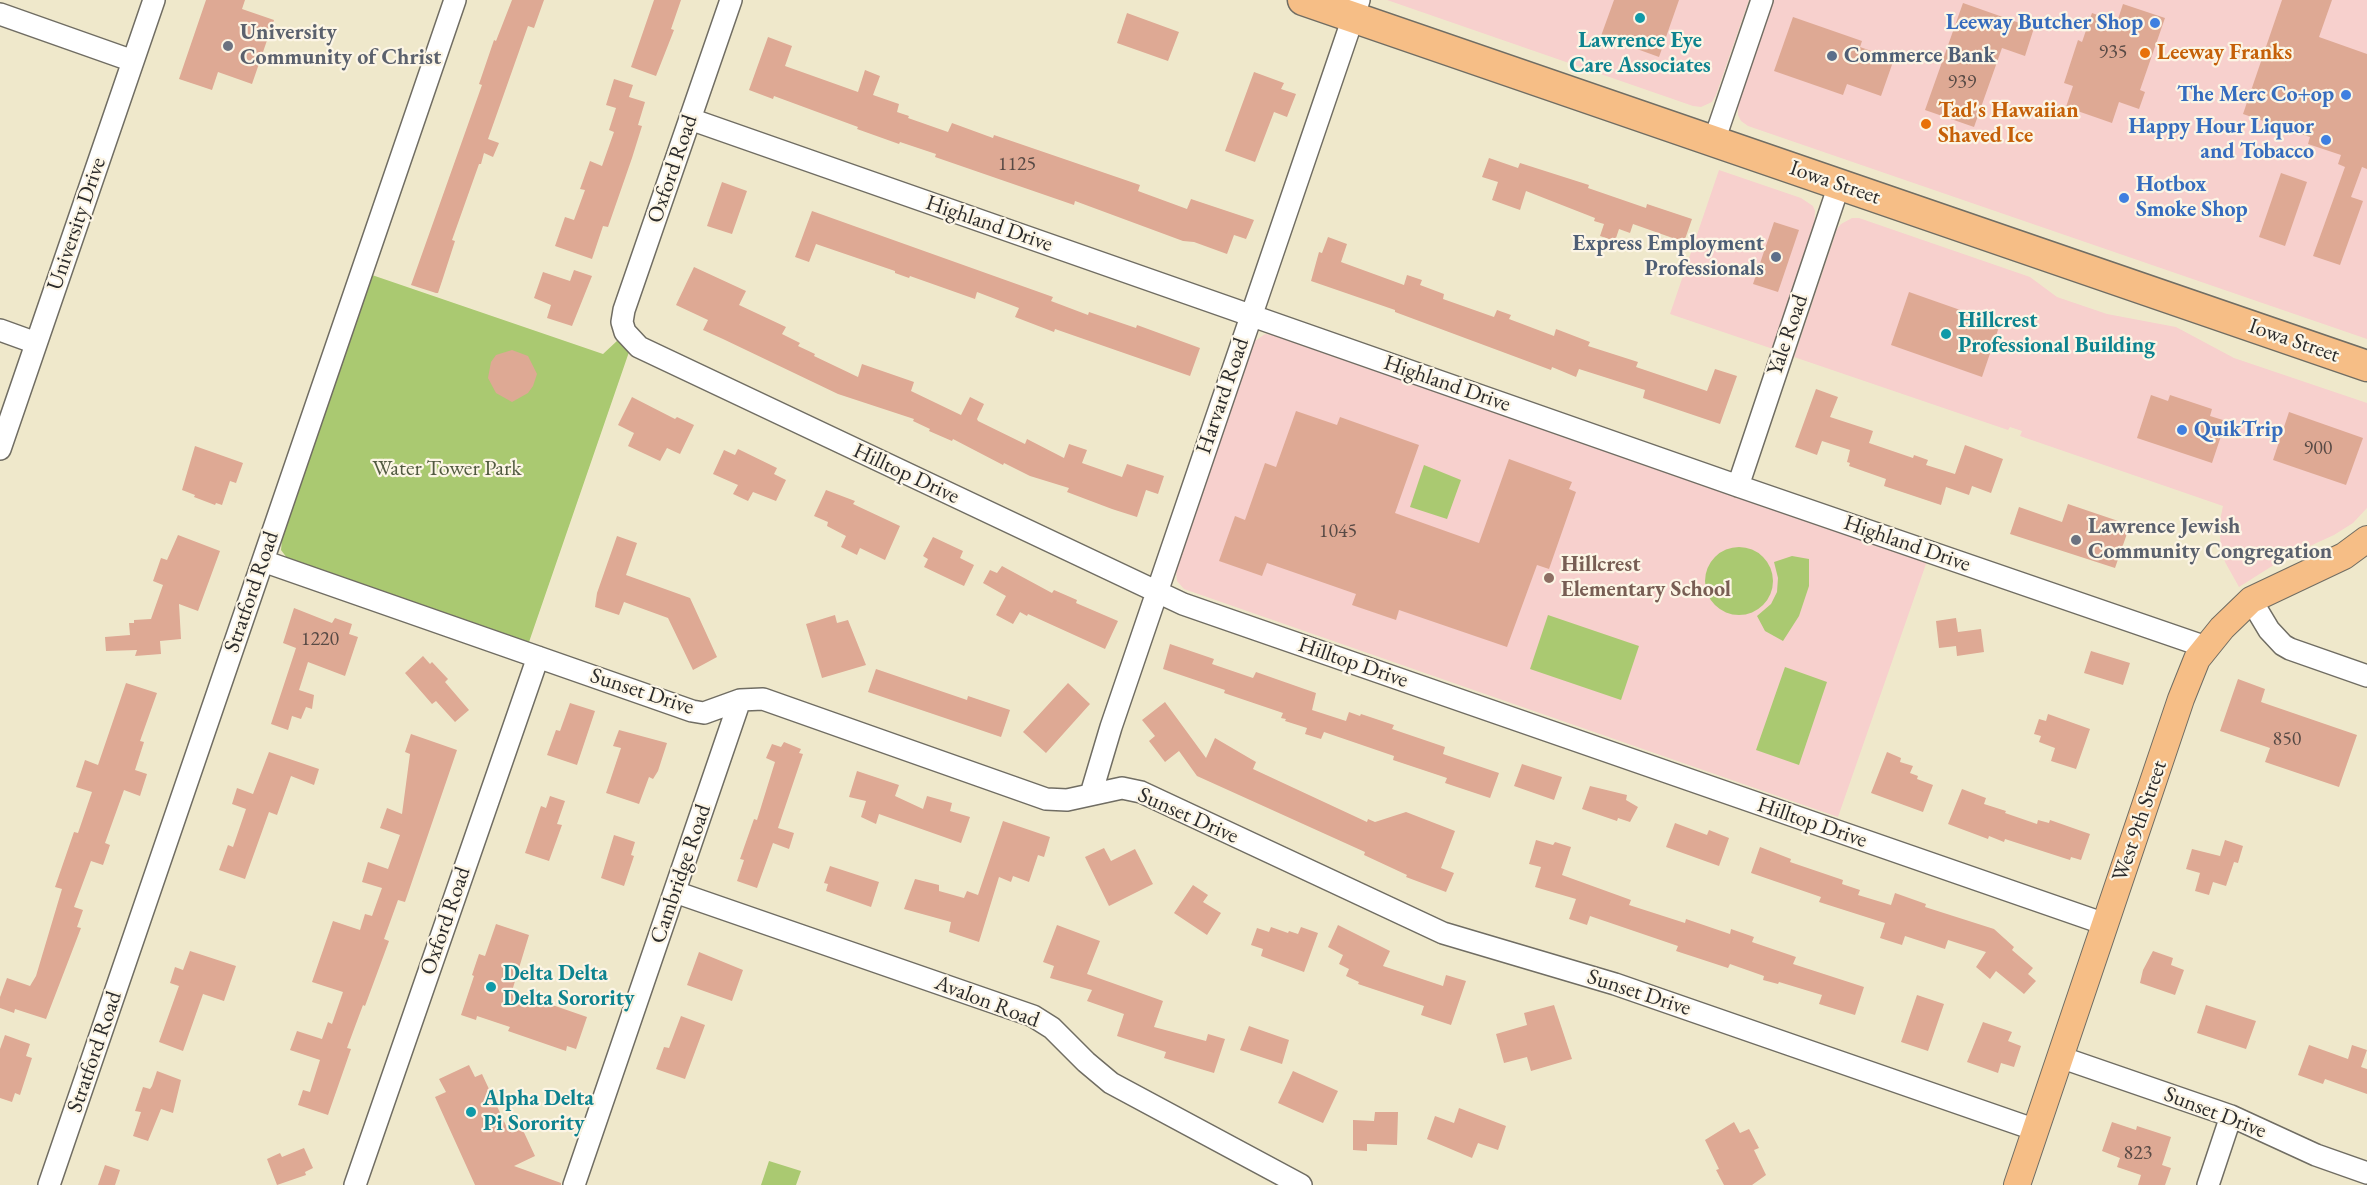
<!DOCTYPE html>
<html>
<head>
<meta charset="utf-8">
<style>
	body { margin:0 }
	canvas { display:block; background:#efe8cb }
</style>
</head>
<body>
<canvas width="2367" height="1185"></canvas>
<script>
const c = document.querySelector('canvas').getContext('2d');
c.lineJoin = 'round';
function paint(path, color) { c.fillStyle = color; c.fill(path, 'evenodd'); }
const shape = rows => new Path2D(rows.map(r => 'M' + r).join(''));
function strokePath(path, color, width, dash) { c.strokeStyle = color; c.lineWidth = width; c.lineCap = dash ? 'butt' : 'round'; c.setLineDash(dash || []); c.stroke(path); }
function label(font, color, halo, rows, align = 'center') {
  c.font = font + ' "EB Garamond",serif'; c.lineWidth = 4.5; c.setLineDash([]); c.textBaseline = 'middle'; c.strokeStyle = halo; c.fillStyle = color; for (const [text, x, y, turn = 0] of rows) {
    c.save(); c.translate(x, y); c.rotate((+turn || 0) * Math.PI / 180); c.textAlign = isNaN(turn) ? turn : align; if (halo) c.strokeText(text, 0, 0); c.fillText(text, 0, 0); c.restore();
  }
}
paint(shape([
	[1387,0,1749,0,1716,95,1712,102,1701,107,1693,106],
	[1773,0,2367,0,2367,339,1748,126,1741,121,1738,115,1738,102],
	[1719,170,1801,198,1813,206,1815,211,1814,228,1773,349,1670,314],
	[1852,218,1859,218,2030,277,2057,297,2107,314,2176,327,2234,358,2367,403,2367,508,2353,523,2334,535,2288,556,2239,587,2225,562,2221,547,2219,525,2223,506,2020,436,2022,431,2010,427,2008,430,1794,357,1837,229,1841,224],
	[1265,334,1273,335,1927,561,1838,817,1184,589,1177,581,1176,570,1251,350,1255,341]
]), '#f7d0cd');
paint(shape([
	[372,275,603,354,618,340,629,352,529,642,287,558,281,550,282,539],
	[1424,465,1461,480,1447,519,1410,507],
	'1705 581a34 34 0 1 1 68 0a34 34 0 1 1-68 0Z',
	[1792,556,1809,559,1809,586,1799,616,1783,641,1765,631,1757,616,1771,604,1777,592,1778,578,1774,562],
	[1548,615,1639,646,1621,700,1530,669],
	[1785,667,1827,682,1799,765,1756,750],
	[769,1161,801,1171,796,1185,761,1185]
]), '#aac971');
paint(shape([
	[206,0,245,0,242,9,274,20,252,84,218,72,212,90,179,79],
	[512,0,544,0,534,28,528,26,488,139,499,143,493,157,484,153,481,164,479,164,452,240,455,241,443,278,438,293,436,293,411,285,482,85,479,84,494,40,496,41],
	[654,0,681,0,671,29,674,30,656,76,631,67],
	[1614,0,1679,0,1659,57,1601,36],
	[2282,0,2332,0,2319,37,2367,54,2367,169,2362,167,2351,197,2363,201,2340,265,2313,256,2345,167,2338,164,2341,155,2308,144,2310,137,2243,114],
	[1963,3,2034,28,2025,56,2002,48,1974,127,1925,110],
	[2123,4,2165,18,2140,90,2145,92,2139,109,2119,102,2112,123,2066,107,2073,86,2064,83,2078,40,2082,42,2092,13,2117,22],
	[1127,13,1179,32,1168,61,1117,43],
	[1793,17,1862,41,1860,47,1894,59,1881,96,1847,84,1843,95,1774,71],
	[768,37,792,46,785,66,858,92,865,70,880,76,873,95,899,104,897,112,909,116,908,118,948,132,952,123,993,138,994,135,1140,185,1138,191,1187,209,1191,199,1254,220,1246,239,1234,235,1227,254,1194,242,1183,241,1075,201,1074,205,935,157,936,154,900,142,899,144,857,129,858,127,774,96,773,99,749,90],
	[1254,72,1284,83,1281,89,1296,94,1287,117,1274,112,1255,162,1225,151],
	[614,79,633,85,629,97,645,102,638,125,642,126,632,158,608,227,603,226,592,259,555,246,565,217,574,220,585,190,580,189,590,161,602,166,614,132,609,130,616,108,606,105],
	[1489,158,1518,168,1520,163,1589,185,1588,188,1646,208,1647,204,1692,219,1684,242,1633,224,1630,233,1619,229,1615,241,1600,236,1604,224,1594,221,1595,218,1526,191,1520,210,1492,200,1498,182,1482,177],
	[2281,173,2307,182,2285,246,2259,237],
	[722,182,747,191,732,234,707,226],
	[812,211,1053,297,1051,301,1088,315,1089,312,1136,328,1137,325,1200,348,1190,376,1055,329,1054,332,1015,317,1019,308,977,292,975,299,910,276,909,278,895,273,895,271,816,244,809,262,795,257],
	[1774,222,1799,230,1778,292,1753,284],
	[1328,237,1347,244,1341,262,1404,285,1407,275,1422,280,1420,285,1444,294,1443,299,1494,317,1497,310,1511,315,1509,319,1554,336,1556,329,1590,342,1588,346,1638,362,1636,367,1707,391,1715,369,1737,376,1720,424,1643,398,1645,390,1579,369,1576,377,1552,367,1551,370,1395,312,1395,310,1311,281,1319,252,1322,253],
	[694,267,746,291,739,305,786,327,782,334,800,343,798,346,815,354,814,356,858,377,862,364,914,382,911,391,961,415,970,397,984,404,977,419,978,421,1025,444,1027,439,1064,458,1069,444,1087,450,1082,463,1122,477,1127,464,1164,476,1158,494,1146,490,1137,517,1112,509,1067,492,1069,488,1030,476,1004,463,1003,465,953,439,952,441,929,431,930,429,913,421,914,419,838,394,723,339,703,330,708,320,676,305],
	[574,270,592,276,572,326,547,318,551,305,534,298,543,272,570,281],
	[1909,292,2000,324,1982,377,1891,345],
	[512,350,528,356,537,374,533,386,528,393,512,402,496,393,488,378,491,362,496,355],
	[1816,389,1838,397,1830,417,1873,431,1869,443,1913,458,1914,455,1928,460,1926,465,1955,474,1965,445,2003,459,1991,493,1972,486,1969,495,1946,487,1941,505,1884,486,1886,479,1849,466,1850,463,1847,462,1850,450,1822,441,1817,455,1795,447],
	[2151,395,2168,401,2170,395,2212,409,2210,416,2226,421,2212,463,2137,438],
	[632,397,675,419,677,417,694,425,680,454,667,448,660,461,628,446,634,433,618,425],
	[1296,411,1337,425,1340,417,1419,445,1395,513,1479,543,1509,459,1572,482,1569,489,1576,492,1549,569,1537,565,1507,647,1399,610,1396,620,1352,605,1356,594,1267,563,1262,576,1219,561,1235,516,1245,520,1265,463,1276,467],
	[2289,412,2363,438,2346,485,2273,460],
	[195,446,243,463,236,483,230,481,222,505,216,503,215,505,194,497,195,495,182,490],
	[738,449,777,468,774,474,786,480,776,501,753,492,748,501,733,494,738,485,713,474,724,450,735,455],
	[826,490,855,501,853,504,900,526,885,560,860,548,857,555,841,547,846,536,827,526,828,522,814,516],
	[2068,504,2130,525,2115,568,2010,534,2019,507,2062,522],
	[178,535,220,551,198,611,179,604,181,639,160,641,161,654,135,656,137,650,106,651,105,637,130,635,129,623,134,623,134,620,151,619,163,585,153,581,161,558,167,560],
	[617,536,637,543,626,575,690,598,717,657,693,670,668,618,624,602,619,615,595,607,597,593],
	[933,537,963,551,960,558,974,565,964,586,924,567,928,559,923,556],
	[1002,566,1052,593,1054,590,1077,600,1076,603,1118,621,1105,649,1028,614,1027,616,1020,612,1013,624,996,615,1006,596,983,583,990,570,997,573],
	[294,608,332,623,335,618,352,624,349,634,358,637,345,676,308,662,299,690,314,695,312,709,306,707,301,719,292,716,288,730,271,724,296,648,283,643],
	[835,615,837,623,848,620,866,665,822,678,806,624],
	[1956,618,1958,632,1981,629,1984,652,1957,656,1956,646,1939,648,1936,621],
	[1170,644,1214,659,1212,664,1253,678,1256,672,1316,693,1312,710,1346,721,1349,712,1360,716,1361,714,1394,725,1392,729,1445,747,1443,754,1499,773,1490,798,1445,783,1447,778,1393,760,1394,756,1324,732,1321,739,1305,734,1307,728,1285,721,1286,719,1281,718,1283,713,1224,693,1225,690,1163,669],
	[2091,651,2130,663,2123,685,2084,673],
	[423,656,430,664,432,662,448,679,445,682,469,710,455,722,436,701,432,704,405,673],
	[876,669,967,700,968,696,1010,710,1001,737,868,692],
	[2238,679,2265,689,2261,702,2357,735,2339,787,2265,762,2270,748,2220,731],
	[126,683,157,693,140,741,144,742,135,770,147,774,140,796,124,790,105,843,110,845,103,865,91,861,74,907,83,910,77,927,81,928,46,1019,15,1009,14,1013,0,1008,0,997,7,978,30,986,36,976,62,889,55,887,74,832,78,833,92,792,76,787,85,760,98,765],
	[1068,683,1090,704,1046,753,1023,732],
	[1165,702,1206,758,1215,738,1256,762,1253,769,1367,822,1368,819,1375,822,1406,812,1455,831,1441,868,1454,873,1446,892,1406,877,1407,875,1364,855,1365,852,1197,776,1179,751,1165,762,1149,741,1155,736,1142,720],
	[570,703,595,711,577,765,547,755,556,730,560,731],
	[2048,714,2090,729,2076,769,2051,761,2055,748,2039,742,2041,736,2034,734,2039,719,2046,721],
	[619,730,667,743,658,771,653,779,649,777,639,804,606,793,621,748,613,746],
	[411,734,457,750,405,902,398,900,384,939,389,941,365,1006,363,1005,347,1048,351,1049,328,1115,298,1105,303,1090,310,1092,320,1060,290,1050,297,1031,322,1039,328,1022,332,1024,343,992,312,982,333,921,360,930,365,914,372,916,382,888,362,882,368,862,388,869,400,835,380,828,387,808,402,814,410,754,405,752],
	[784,742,801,749,799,753,803,754,778,828,794,833,789,849,773,843,757,888,737,881,744,860,740,859,754,819,757,820,775,762,766,758,772,744,781,747],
	[269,752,319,769,314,785,291,776,277,815,269,812,245,879,219,870,228,845,233,847,246,809,232,804,237,788,253,794],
	[1887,752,1901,758,1900,762,1913,766,1910,773,1918,776,1917,779,1933,785,1923,812,1871,793],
	[1522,764,1562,777,1554,800,1514,786],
	[857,771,899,785,895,796,923,809,927,796,952,803,950,811,970,817,961,843,879,814,876,824,861,817,866,801,849,797],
	[1590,786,1627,795,1626,800,1638,807,1630,822,1618,818,1617,821,1582,809],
	[1962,789,1986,798,1984,804,2006,811,2005,813,2037,824,2038,820,2049,823,2050,820,2090,834,2081,860,2071,857,2070,860,2005,839,2004,842,1989,836,1988,839,1948,824],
	[550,796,565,801,557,824,562,825,549,861,525,853,541,806,546,808],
	[1003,821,1050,837,1044,857,1038,855,1029,882,1013,876,1011,882,999,877,979,942,949,932,951,922,904,909,915,879,939,885,939,891,964,898,967,891,978,895],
	[1675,823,1707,835,1709,830,1729,838,1719,866,1666,847],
	[614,835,635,842,631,855,634,856,624,886,601,878],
	[1536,840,1553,845,1555,842,1571,847,1562,875,1631,900,1629,905,1685,923,1686,919,1730,934,1731,929,1754,937,1752,942,1796,957,1793,964,1864,987,1855,1015,1819,1004,1822,995,1779,982,1778,984,1763,980,1764,976,1730,964,1728,968,1676,951,1678,946,1590,916,1587,925,1569,919,1576,899,1535,887,1541,867,1529,864],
	[2225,840,2243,846,2238,863,2234,862,2226,886,2213,882,2209,895,2195,891,2200,873,2186,869,2192,849,2220,856],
	[1760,847,1791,859,1790,862,1843,880,1842,884,1860,890,1858,895,1891,905,1895,893,1926,904,1925,907,1994,929,2014,947,2012,950,2033,968,2028,974,2036,981,2024,994,1996,971,1990,979,1976,967,1986,952,1948,940,1945,949,1905,936,1902,945,1880,938,1885,923,1819,902,1821,897,1751,873],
	[1104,848,1111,861,1135,849,1153,884,1109,906,1085,857],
	[830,866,879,882,871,907,826,891,828,884,824,883],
	[1193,885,1208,895,1203,902,1221,913,1207,935,1174,913],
	[496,924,529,935,512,991,587,1017,576,1049,567,1046,566,1051,508,1031,510,1027,477,1016,476,1020,461,1015,474,976,472,975,479,954,485,956],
	[1057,925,1100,941,1087,974,1163,1001,1154,1027,1206,1041,1208,1034,1225,1039,1214,1073,1164,1058,1166,1052,1117,1036,1124,1014,1087,1001,1092,990,1050,978,1054,966,1043,962],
	[1338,925,1390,951,1383,966,1443,986,1446,975,1466,981,1451,1025,1421,1015,1424,1006,1358,984,1359,982,1346,976,1349,969,1339,964,1343,955,1328,947],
	[1271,927,1288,933,1289,931,1298,934,1301,927,1318,933,1304,972,1261,956,1263,949,1251,945,1257,928,1269,932],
	[190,951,236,966,224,1001,203,994,183,1051,159,1042,179,986,170,983,175,967,183,970],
	[2153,951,2173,958,2171,965,2184,970,2175,995,2140,983,2143,970],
	[699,952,743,970,732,1001,687,985],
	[1917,995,1944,1004,1928,1051,1901,1042],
	[1554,1005,1572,1059,1531,1071,1527,1057,1504,1063,1496,1034,1527,1025,1524,1013],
	[2206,1005,2256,1021,2246,1049,2197,1033],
	[681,1016,705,1025,685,1079,656,1069,664,1047,669,1048],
	[1983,1022,2012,1032,2008,1041,2021,1046,2014,1067,2001,1063,1998,1073,1967,1062],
	[1249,1026,1289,1040,1282,1064,1240,1050],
	[5,1035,30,1044,26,1056,32,1058,20,1095,15,1093,12,1102,0,1098,0,1049],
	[2309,1045,2348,1059,2352,1045,2367,1050,2361,1067,2367,1069,2367,1094,2325,1079,2323,1084,2298,1075],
	[469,1065,475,1077,482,1074,509,1132,521,1126,535,1156,514,1166,561,1183,561,1185,475,1185,435,1097,446,1092,439,1079],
	[157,1071,181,1080,173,1113,161,1109,148,1141,133,1136,141,1112,135,1111,143,1087,150,1089,152,1086],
	[1293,1071,1338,1091,1323,1123,1278,1103],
	[1459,1108,1506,1126,1498,1150,1478,1143,1472,1158,1427,1139,1435,1116,1454,1123],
	[1375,1112,1398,1112,1397,1145,1367,1144,1367,1151,1353,1150,1353,1120,1374,1121],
	[1734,1122,1740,1133,1749,1129,1759,1148,1754,1150,1766,1175,1752,1185,1724,1185,1716,1170,1719,1169,1705,1140],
	[2112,1122,2136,1130,2137,1126,2171,1137,2162,1165,2171,1168,2165,1185,2138,1185,2141,1175,2117,1167,2120,1158,2102,1151],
	[304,1148,313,1168,305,1172,306,1175,277,1185,267,1159,280,1153,282,1157],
	[105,1165,120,1170,115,1185,98,1185]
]), '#dea994');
const minor = shape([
	[731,0,624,310,622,322,625,332,639,347,1183,604,2105,924],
	[0,14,133,61],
	[690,119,1738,486,2206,647],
	[1714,141,1762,0],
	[0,330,36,343],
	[0,449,154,0],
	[1738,486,1839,185],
	[263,561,692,711,704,713,740,700,763,699,1046,799,1067,800,1122,788,1141,792,1443,933,1615,984,2036,1130],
	[2251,600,2269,630,2283,645,2290,649,2367,676],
	[1091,794,1111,727,1359,0],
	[675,892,1033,1016,1052,1028,1086,1062,1111,1083,1301,1185],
	[2060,1057,2231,1116,2316,1155,2367,1173],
	[49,1185,455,0],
	[355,1185,538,657],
	[574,1185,740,700],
	[2208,1185,2231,1116]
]);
const major = shape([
	[2017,1185,2181,699,2197,659,2222,628,2251,600,2344,556,2367,539]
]);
const highway = shape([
	[1303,0,2367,366]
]);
strokePath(minor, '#706d63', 24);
strokePath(major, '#706d63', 28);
strokePath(highway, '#706d63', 33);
strokePath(minor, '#fff', 21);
strokePath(major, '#f6be86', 26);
strokePath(highway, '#f6be86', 30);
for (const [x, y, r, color] of [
	[1640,18,6,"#0f9aa8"],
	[2155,23,6,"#3f7fe0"],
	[228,46,6,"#6b7280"],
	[2145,53,6,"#e8710a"],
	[1832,56,6,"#5c6f8a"],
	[2346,95,6,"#3f7fe0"],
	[1926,124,6,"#e8710a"],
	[2326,140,6,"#3f7fe0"],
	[2124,198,6,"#3f7fe0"],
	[1776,257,6,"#5c6f8a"],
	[1946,334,6,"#0f9aa8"],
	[2182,430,6,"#3f7fe0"],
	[2076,540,6,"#6b7280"],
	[1549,578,6,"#8d6e63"],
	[491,987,6,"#0f9aa8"],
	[471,1112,6,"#0f9aa8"]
]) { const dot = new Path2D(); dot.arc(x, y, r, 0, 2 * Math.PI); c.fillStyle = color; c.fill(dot); strokePath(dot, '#fcf5e5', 2); }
label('20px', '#584a45', null, [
	["935",2113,53],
	["939",1962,83],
	["1125",1017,165],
	["900",2318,449],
	["1045",1338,532],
	["1220",320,640],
	["850",2287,740],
	["823",2138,1154]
]);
label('bold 22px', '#366cbe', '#fcf5e5', [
	["Leeway Butcher Shop",2143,23],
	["The Merc Co+op",2334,95],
	["Happy Hour Liquor",2314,127],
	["and Tobacco",2314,152],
	["Hotbox",2136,185,"left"],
	["Smoke Shop",2136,210,"left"],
	["QuikTrip",2194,430,"left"]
], 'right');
label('bold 22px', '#5b616d', '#fcf5e5', [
	["University",240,33],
	["Community of Christ",240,58],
	["Lawrence Jewish",2088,527],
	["Community Congregation",2088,552]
], 'left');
label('bold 22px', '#0d838f', '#fcf5e5', [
	["Lawrence Eye",1640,41,"center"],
	["Care Associates",1640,66,"center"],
	["Hillcrest",1958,321],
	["Professional Building",1958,346],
	["Delta Delta",503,974],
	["Delta Sorority",503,999],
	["Alpha Delta",483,1099],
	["Pi Sorority",483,1124]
], 'left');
label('bold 22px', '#c56008', '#fcf5e5', [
	["Leeway Franks",2157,53],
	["Tad's Hawaiian",1938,111],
	["Shaved Ice",1938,136]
], 'left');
label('bold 22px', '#4e5e75', '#fcf5e5', [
	["Commerce Bank",1844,56],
	["Express Employment",1764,244,"right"],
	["Professionals",1764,269,"right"]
], 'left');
label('22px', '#2b2b2b', '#fcf5e5', [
	["Oxford Road",673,169,-71],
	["Iowa Street",1835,183,19],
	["University Drive",77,224,-71],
	["Highland Drive",989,224,19],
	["Yale Road",1788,335,-71],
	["Iowa Street",2294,341,19],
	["Highland Drive",1447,384,19],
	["Harvard Road",1223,396,-71],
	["Hilltop Drive",906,474,25],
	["Highland Drive",1907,544,19],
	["Stratford Road",252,592,-71],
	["Hilltop Drive",1353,663,19],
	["Sunset Drive",642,692,18],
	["Sunset Drive",1188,816,24],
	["West 9th Street",2140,821,-71],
	["Hilltop Drive",1812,823,19],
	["Cambridge Road",681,874,-71],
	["Oxford Road",446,921,-71],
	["Sunset Drive",1639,993,18],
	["Avalon Road",987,1002,21],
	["Stratford Road",95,1052,-71],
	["Sunset Drive",2215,1113,21]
]);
label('22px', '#515a40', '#fcf5e5', [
	["Water Tower Park",447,469]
]);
label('bold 22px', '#785e54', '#fcf5e5', [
	["Hillcrest",1561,565],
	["Elementary School",1561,590]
], 'left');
</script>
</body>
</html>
